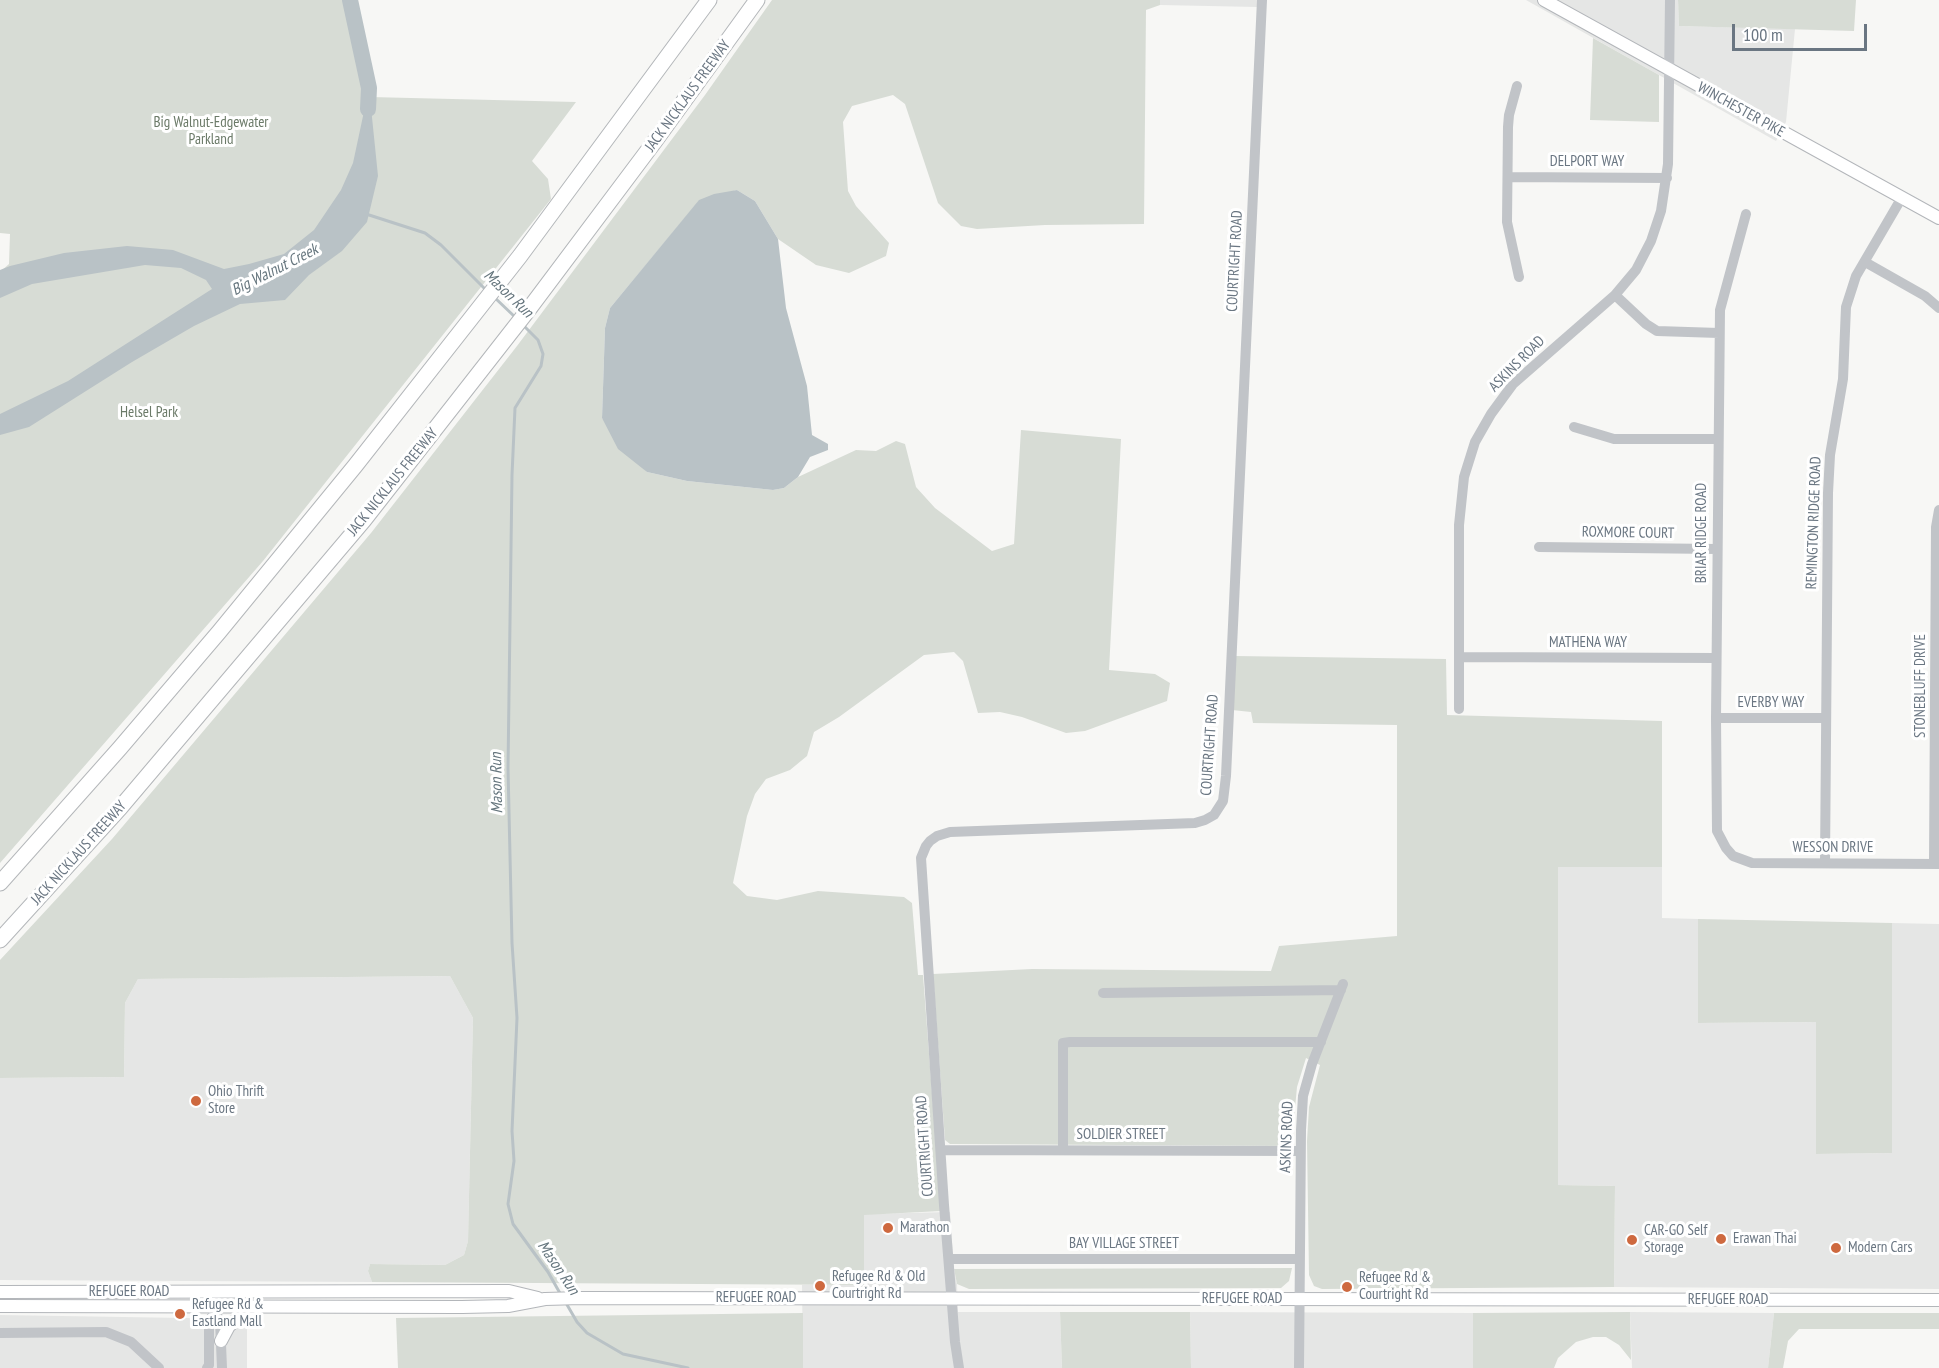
<!DOCTYPE html>
<html>
<head>
<meta charset="utf-8">
<style>
	body { margin:0 }
	#map { position:relative; width:1939px; height:1368px; overflow:hidden; background:#f7f7f5; font-family:"PT Sans Narrow",sans-serif }
	canvas { display:block }
	.scale { position:absolute; left:1732px; top:24px; width:135px; height:27px; box-sizing:border-box; border:3px solid #6a7682; border-top:0; padding-left:8px; font-size:18px; line-height:21px; white-space:nowrap; color:#6a7682; -webkit-text-stroke:4px #fff; paint-order:stroke }
</style>
</head>
<body>
<div id="map">
<canvas width="1939" height="1368"></canvas>
<div class="scale">100 m</div>
</div>
<script>
const c = document.querySelector('canvas').getContext('2d');
c.lineJoin = 'round';
function paint(path, color) { c.fillStyle = color; c.fill(path, 'evenodd'); }
const shape = rows => new Path2D(rows.map(r => 'M' + r).join(''));
function strokePath(path, color, width, dash) { c.strokeStyle = color; c.lineWidth = width; c.lineCap = dash ? 'butt' : 'round'; c.setLineDash(dash || []); c.stroke(path); }
function label(font, color, halo, rows, align = 'center') {
  c.font = font + ' "PT Sans Narrow",sans-serif'; c.lineWidth = 6; c.setLineDash([]); c.textBaseline = 'middle'; c.strokeStyle = halo; c.fillStyle = color; for (const [text, x, y, turn = 0] of rows) {
    c.save(); c.translate(x, y); c.rotate((+turn || 0) * Math.PI / 180); c.textAlign = isNaN(turn) ? turn : align; if (halo) c.strokeText(text, 0, 0); c.fillText(text, 0, 0); c.restore();
  }
}
paint(shape([
	[1160,0,1257,0,1257,7,1160,5],
	[1526,0,1678,0,1679,26,1795,29,1786,122,1776,141],
	[1558,866,1662,867,1662,918,1698,919,1698,1023,1816,1022,1817,1154,1892,1153,1892,923,1939,924,1939,1289,1614,1287,1615,1186,1558,1185],
	[450,976,473,1018,468,1241,464,1255,445,1265,370,1264,368,1271,372,1282,0,1280,0,1078,124,1077,125,1003,138,979],
	[950,1212,954,1269,957,1284,958,1312,1060,1312,1062,1368,803,1368,802,1285,864,1285,864,1214],
	[1190,1312,1473,1313,1473,1368,1191,1368],
	[1630,1312,1774,1313,1768,1368,1632,1368],
	[0,1315,247,1319,247,1368,0,1368]
]), '#e5e6e5');
paint(shape([
	[0,0,350,0,370,97,576,102,532,161,548,179,551,199,263,561,0,863,0,272,9,264,10,234,0,233],
	[772,0,1160,0,1160,5,1146,10,1144,224,1045,225,977,229,961,226,938,203,905,104,893,95,852,106,843,122,848,191,856,206,889,243,886,256,849,273,816,265,778,239,755,201,737,190,699,201,610,308,605,328,602,418,647,472,687,481,773,490,784,488,798,477,856,450,876,451,896,441,905,444,916,487,935,508,992,551,1014,544,1021,430,1121,439,1109,670,1155,674,1170,683,1167,701,1085,731,1066,733,1022,717,1000,712,978,713,963,661,954,652,924,655,839,717,814,732,807,756,790,770,766,779,755,794,747,816,733,883,747,896,777,900,818,891,904,897,912,903,918,975,923,975,941,1211,864,1215,864,1285,372,1282,368,1271,370,1264,445,1265,464,1255,468,1241,473,1018,450,976,138,979,125,1003,124,1077,0,1078,0,960,112,839,371,533,517,346,705,95],
	[1678,0,1856,0,1854,31,1679,26],
	[1593,38,1659,75,1659,122,1590,120],
	[1235,656,1446,659,1447,715,1662,721,1662,867,1558,867,1558,1185,1615,1186,1614,1287,1322,1289,1314,1286,1309,1275,1307,1141,1309,1107,1320,1065,1306,1058,1297,1087,1292,1140,1289,1146,950,1144,945,1140,933,974,1032,969,1271,971,1279,946,1397,936,1397,725,1253,723,1251,712,1232,710],
	[1698,919,1892,923,1892,1153,1816,1154,1816,1022,1698,1023],
	[1292,1268,1289,1281,1281,1288,969,1289,957,1284,954,1269],
	[1060,1312,1190,1312,1191,1368,1062,1368],
	[1630,1312,1631,1360,1619,1345,1606,1337,1593,1337,1576,1342,1558,1358,1554,1368,1473,1368,1473,1313],
	[803,1313,803,1368,398,1368,396,1318],
	[1774,1313,1939,1313,1939,1329,1799,1329,1788,1341,1783,1368,1768,1368]
]), '#d7dcd5');
paint(shape([
	[369,88,378,176,367,222,342,251,309,275,285,300,240,304,194,326,132,362,29,427,0,435,0,414,68,381,212,289,206,280,181,268,145,265,32,284,0,298,0,270,10,266,64,253,127,246,173,250,224,269,249,264,284,254,314,230,341,190,353,163],
	[737,190,755,201,778,239,786,308,807,386,812,435,828,444,828,450,810,457,798,477,784,488,773,490,687,481,647,472,618,449,602,418,605,328,610,308,699,200,714,194]
]), '#b9c2c6');
strokePath(shape([
	[366,214,425,233,441,245,487,291],
	[494,297,515,317],
	[522,324,538,340,543,354,541,366,515,408,512,475,508,768,512,943,517,1018,512,1131,514,1161,508,1204,513,1224,548,1272,561,1295],
	[566,1303,577,1322,587,1333,623,1354,688,1368]
]), '#b9c2c6', 3);
strokePath(shape([
	[350,0,369,88,368,109]
]), '#b9c2c6', 16);
const major = shape([
	[1544,0,1939,218],
	[0,1292,509,1291,538,1298],
	[0,1306,462,1307,508,1306,545,1299,581,1298,1939,1300],
	[221,1341,229,1326,240,1317,253,1310]
]);
const highway = shape([
	[0,883,120,748,219,632,355,466,520,256,709,0],
	[0,940,120,808,364,520,529,309,655,141,757,0]
]);
strokePath(major, '#b3b6ba', 14);
strokePath(highway, '#b4b7ba', 17);
strokePath(shape([
	[1517,86,1509,115,1508,127,1507,222,1519,277],
	[1508,177,1667,178],
	[1746,214,1720,310,1716,718,1717,831,1726,848,1733,856,1752,863,1939,864],
	[1865,262,1925,296,1939,308],
	[1615,295,1646,324,1657,331,1719,333],
	[1574,427,1614,439,1718,439],
	[1539,547,1717,549],
	[1459,657,1716,658],
	[1459,709,1459,525,1464,477,1475,442,1491,414,1513,384,1615,295,1636,270,1651,241,1661,211,1668,164,1670,0],
	[1716,718,1826,718],
	[1825,863,1828,493,1830,455,1843,379,1846,307,1856,276,1901,199],
	[1934,863,1936,527,1939,510],
	[1103,993,1341,990],
	[941,1150,1300,1151],
	[1063,1150,1063,1043,1070,1042,1321,1042],
	[949,1259,1300,1259],
	[215,1292,215,1313,220,1320,222,1368],
	[0,1333,106,1332,131,1342,159,1368],
	[207,1368,209,1365,209,1320,215,1313],
	[959,1368,955,1342,944,1205,921,858,926,846,930,841,937,836,950,832,1195,823,1205,820,1214,815,1223,801,1226,776,1262,0],
	[1299,1368,1301,1130,1303,1096,1312,1064,1343,984]
]), '#c1c4c8', 10);
strokePath(major, '#fff', 12);
strokePath(highway, '#fff', 15);
for (const [x, y, r, color] of [
	[196,1101,6,"#ce693f"],
	[888,1228,6,"#ce693f"],
	[1721,1239,6,"#ce693f"],
	[1632,1240,6,"#ce693f"],
	[1836,1248,6,"#ce693f"],
	[820,1286,6,"#ce693f"],
	[1347,1287,6,"#ce693f"],
	[180,1314,6,"#ce693f"]
]) { const dot = new Path2D(); dot.arc(x, y, r, 0, 2 * Math.PI); c.fillStyle = color; c.fill(dot); strokePath(dot, '#fff', 2); }
label('15px', '#6a7682', '#fff', [
	["JACK NICKLAUS FREEWAY",688,96,-54],
	["WINCHESTER PIKE",1741,110,29],
	["DELPORT WAY",1587,162],
	["COURTRIGHT ROAD",1235,261,-87],
	["ASKINS ROAD",1517,364,-45],
	["JACK NICKLAUS FREEWAY",393,482,-51],
	["REMINGTON RIDGE ROAD",1814,523,-88],
	["ROXMORE COURT",1628,533,1],
	["BRIAR RIDGE ROAD",1702,533,-90],
	["MATHENA WAY",1588,643],
	["STONEBLUFF DRIVE",1921,686,-90],
	["EVERBY WAY",1771,703],
	["COURTRIGHT ROAD",1210,745,-86],
	["WESSON DRIVE",1833,848],
	["JACK NICKLAUS FREEWAY",79,853,-48],
	["SOLDIER STREET",1121,1135],
	["ASKINS ROAD",1287,1137,-88],
	["COURTRIGHT ROAD",925,1146,-94],
	["BAY VILLAGE STREET",1124,1244],
	["REFUGEE ROAD",129,1292],
	["REFUGEE ROAD",756,1298],
	["REFUGEE ROAD",1242,1299],
	["REFUGEE ROAD",1728,1300]
]);
label('15px', '#6b7a68', '#fff', [
	["Big Walnut-Edgewater",211,123],
	["Parkland",211,140],
	["Helsel Park",149,413]
]);
label('15px', '#6a7682', '#fff', [
	["Ohio Thrift",208,1092],
	["Store",208,1109],
	["Marathon",900,1228],
	["CAR-GO Self",1644,1231],
	["Storage",1644,1248],
	["Erawan Thai",1733,1239],
	["Modern Cars",1848,1248],
	["Refugee Rd & Old",832,1277],
	["Courtright Rd",832,1294],
	["Refugee Rd &",1359,1278],
	["Courtright Rd",1359,1295],
	["Refugee Rd &",192,1305],
	["Eastland Mall",192,1322]
], 'left');
label('italic 16px', '#66767e', '#fff', [
	["Big Walnut Creek",275,270,-27],
	["Mason Run",508,294,44],
	["Mason Run",497,783,-91],
	["Mason Run",558,1268,56]
]);
</script>
</body>
</html>
